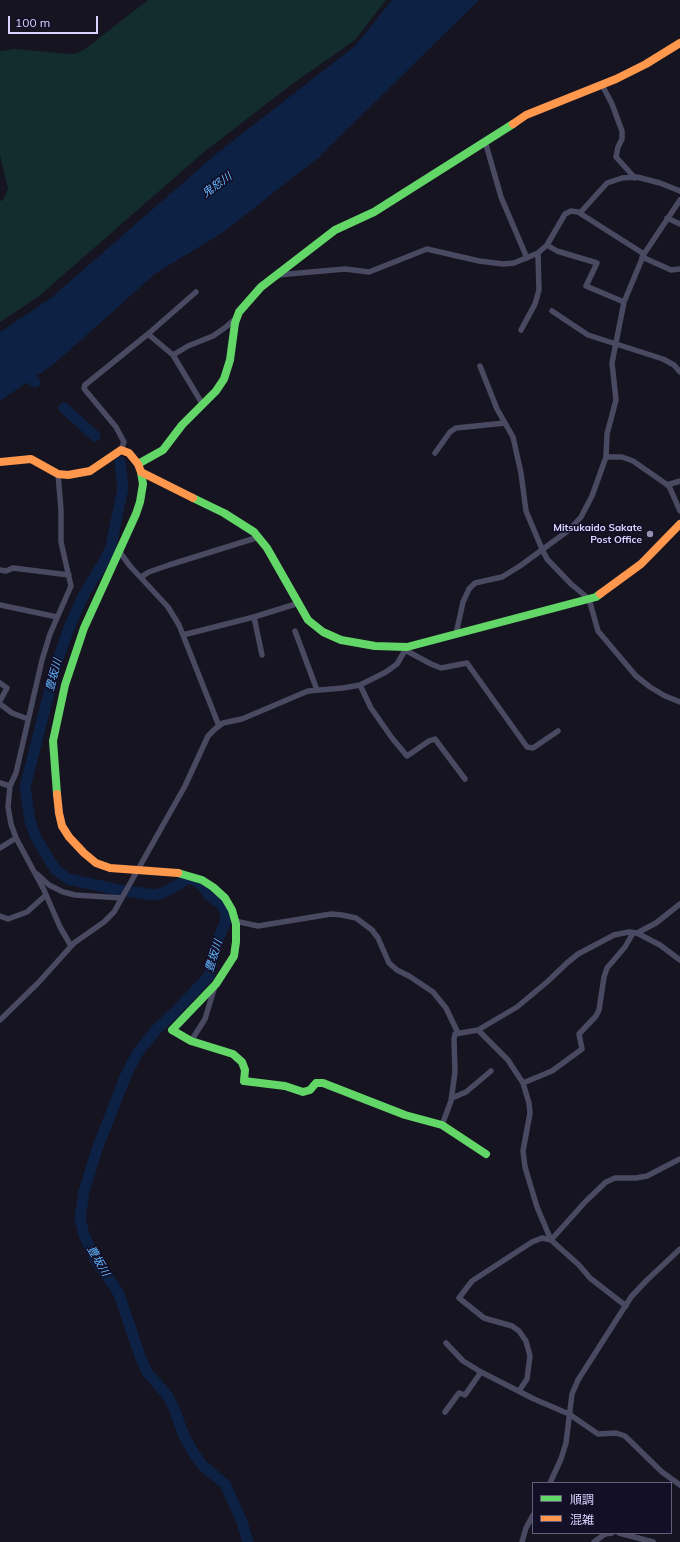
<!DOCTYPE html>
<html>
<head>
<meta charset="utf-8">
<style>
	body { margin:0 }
	#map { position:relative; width:680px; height:1542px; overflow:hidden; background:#161421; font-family:Mulish,"Noto Sans JP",sans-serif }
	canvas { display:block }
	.legend { position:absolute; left:532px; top:1482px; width:140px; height:52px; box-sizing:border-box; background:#130f26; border:1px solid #625e7d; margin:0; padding:5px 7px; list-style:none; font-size:12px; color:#d9d4ff }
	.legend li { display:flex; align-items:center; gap:8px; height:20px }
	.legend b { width:20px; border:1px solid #625e7d }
	.scale { position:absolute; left:8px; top:16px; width:90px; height:18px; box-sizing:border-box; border:2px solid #d9d4ff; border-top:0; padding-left:5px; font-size:12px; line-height:14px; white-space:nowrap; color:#d9d4ff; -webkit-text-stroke:3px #130f26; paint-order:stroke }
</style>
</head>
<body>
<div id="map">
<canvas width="680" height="1542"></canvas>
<ul class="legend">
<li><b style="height:5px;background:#63d668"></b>順調</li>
<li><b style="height:5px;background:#ff974d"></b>混雑</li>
</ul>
<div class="scale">100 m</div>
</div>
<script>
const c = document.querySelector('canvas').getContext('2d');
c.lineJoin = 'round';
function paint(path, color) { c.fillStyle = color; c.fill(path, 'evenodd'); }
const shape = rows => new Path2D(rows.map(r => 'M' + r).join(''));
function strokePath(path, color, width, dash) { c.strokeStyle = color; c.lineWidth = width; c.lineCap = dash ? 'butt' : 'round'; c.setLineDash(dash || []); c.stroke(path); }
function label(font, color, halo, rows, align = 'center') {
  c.font = font + ' Mulish,"Noto Sans JP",sans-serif'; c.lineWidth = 3.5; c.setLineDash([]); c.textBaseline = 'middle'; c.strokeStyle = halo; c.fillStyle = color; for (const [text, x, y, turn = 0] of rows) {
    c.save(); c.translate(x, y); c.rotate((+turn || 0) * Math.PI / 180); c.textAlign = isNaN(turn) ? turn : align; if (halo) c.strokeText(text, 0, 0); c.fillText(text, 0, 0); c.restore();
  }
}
paint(shape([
	[148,0,386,0,355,40,291,85,204,152,38,297,0,322,0,201,3,200,8,189,0,155,0,51,15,49,70,54,77,53,85,49]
]), '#132c2d');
paint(shape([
	[392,0,479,0,318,158,222,233,156,273,54,364,0,401,0,332,51,298,216,154,355,46]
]), '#0d2144');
strokePath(shape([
	[20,370,35,382],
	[64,408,95,436],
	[120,462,123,488,111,546,106,558,83,596,69,628,57,662,25,787,30,821,36,838,55,869,68,879,119,890,155,895,165,892,187,879,193,879,203,886,209,895,223,906,226,914,225,923,217,942,209,976,176,1011,157,1029,138,1052,126,1075,97,1149,84,1192,80,1218,84,1235,96,1261,114,1286,119,1294,141,1359,147,1372,167,1395,174,1408,184,1436,195,1455,203,1466,225,1484,242,1522,248,1542]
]), '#0d2144', 11);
strokePath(shape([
	[602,85,612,104,622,131,622,139,618,147,616,157,635,178],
	[485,141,501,197,527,258],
	[580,213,607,183,622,178,637,177,660,183,680,191],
	[667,218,680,224],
	[547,245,557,251,597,263,586,286,624,302],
	[642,257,671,270,680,269],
	[277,275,345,269,369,272,427,249,479,261,503,264,514,263,538,253,547,245,565,214,571,211,578,212,644,254],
	[552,311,588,335,663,359,674,365,680,372],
	[521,330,535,304,539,290,538,253],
	[148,334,173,355,203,405],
	[173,355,188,346,213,336,226,327,236,318],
	[480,366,497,409,513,437,521,473,526,511,542,549,547,559,571,584,589,599,598,631,636,676,650,687,665,696,680,702],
	[121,450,124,442,116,427,86,391,84,388,85,385,148,334,196,292],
	[435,453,450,432,456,428,505,423],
	[606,457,622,457,633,461,669,486,680,511],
	[58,474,61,510,61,542,71,586,50,634,42,660,16,773,10,786,8,807,11,824,16,838,44,890,60,927,71,946],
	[667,485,680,481],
	[119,551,130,566,168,607,179,625,219,726],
	[0,570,6,571,13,568,69,575],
	[141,577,149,572,169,565,259,537],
	[0,605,57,617],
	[295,631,317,690],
	[456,634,463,602,469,589,475,583,502,577,520,566,569,530,581,517,592,496,606,457,607,434,616,400,612,363,624,302,644,254,680,200],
	[183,635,254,617],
	[405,650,431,664,441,668,467,663,527,747,533,748,558,731],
	[262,655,254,617,299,603],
	[0,683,7,688,0,701],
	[360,685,371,708,392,738,407,756,429,741,435,739,465,779],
	[0,704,12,713,28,719],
	[0,783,10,786],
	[0,848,16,838],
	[37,874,49,885,63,892,75,895,122,898],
	[0,916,8,919,27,912,46,895],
	[235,921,258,926,331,914,342,915,356,918,372,930,378,938,389,963,397,970,409,976,433,992,446,1008,458,1033],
	[637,933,656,923,680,904],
	[0,1020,38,983,74,943,104,922,114,912,185,786,208,736,215,729,223,723,242,719,308,691,343,688,360,685,386,672,397,664,407,647],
	[478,1030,517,1007,547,982,567,963,578,954,614,935,629,932,637,933,660,945,680,960],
	[191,1041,205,1019,215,986],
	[523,1083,529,1103,530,1113,523,1151,525,1167,537,1207,551,1240,586,1201,606,1182,615,1178,636,1178,647,1176,680,1159],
	[452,1098,466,1092,491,1071],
	[442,1125,451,1101,455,1072,454,1039,455,1034,478,1030,508,1060,523,1083,552,1071,582,1049,579,1034,596,1016,599,1010,604,977,607,968,625,947,633,933],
	[446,1343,463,1361,481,1372,534,1399,569,1414,598,1434,616,1433,625,1436,662,1472,680,1485],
	[519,1391,527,1379,530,1356,526,1341,519,1331,512,1326,484,1318,459,1298,472,1281,532,1242,542,1238,551,1240,579,1265,590,1278,626,1306],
	[445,1412,459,1393,465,1395,481,1372],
	[550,1483,561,1459,566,1443,572,1394,578,1380,631,1297,646,1281,680,1249],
	[619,1533,653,1542],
	[522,1542,526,1528,533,1515],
	[594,1542,605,1534,612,1533]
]), '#4a4962', 5.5);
strokePath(shape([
	[138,464,163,450,182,425,216,391,224,379,230,360,235,323,239,312,261,287,335,230,374,212,513,124],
	[193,498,224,513,254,532,267,548,308,620,323,632,341,640,375,646,407,647,596,597,600,594],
	[57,794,53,741,65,685,84,628,136,514,140,502,143,484,141,472],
	[178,873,202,880,213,887,225,898,232,910,236,924,236,942,234,956,216,984,172,1030,191,1041,233,1054,242,1062,245,1070,244,1081,285,1086,303,1092,310,1090,316,1083,323,1083,405,1115,442,1125,486,1154]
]), '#63d668', 8);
strokePath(shape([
	[513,124,526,115,616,79,646,64,680,43],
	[0,462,31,459,58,474,68,475,90,471,121,450,129,453,138,464,141,472,193,498],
	[600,594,641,564,680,524],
	[57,794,59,813,62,826,69,837,84,853,96,863,110,868,178,873]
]), '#ff974d', 8);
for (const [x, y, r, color] of [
	[650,534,4,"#9591b1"]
]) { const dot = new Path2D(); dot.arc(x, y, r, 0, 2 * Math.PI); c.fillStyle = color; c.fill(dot); strokePath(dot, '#130f26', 1.5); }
label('bold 10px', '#d9d4ff', '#130f26', [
	["Mitsukaido Sakate",642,528],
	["Post Office",642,540]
], 'right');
label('italic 11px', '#62b6ff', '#130f26', [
	["鬼怒川",217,185,-36],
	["豊坂川",54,675,-75],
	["豊坂川",214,956,-73],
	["豊坂川",98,1261,60]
]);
</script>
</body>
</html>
